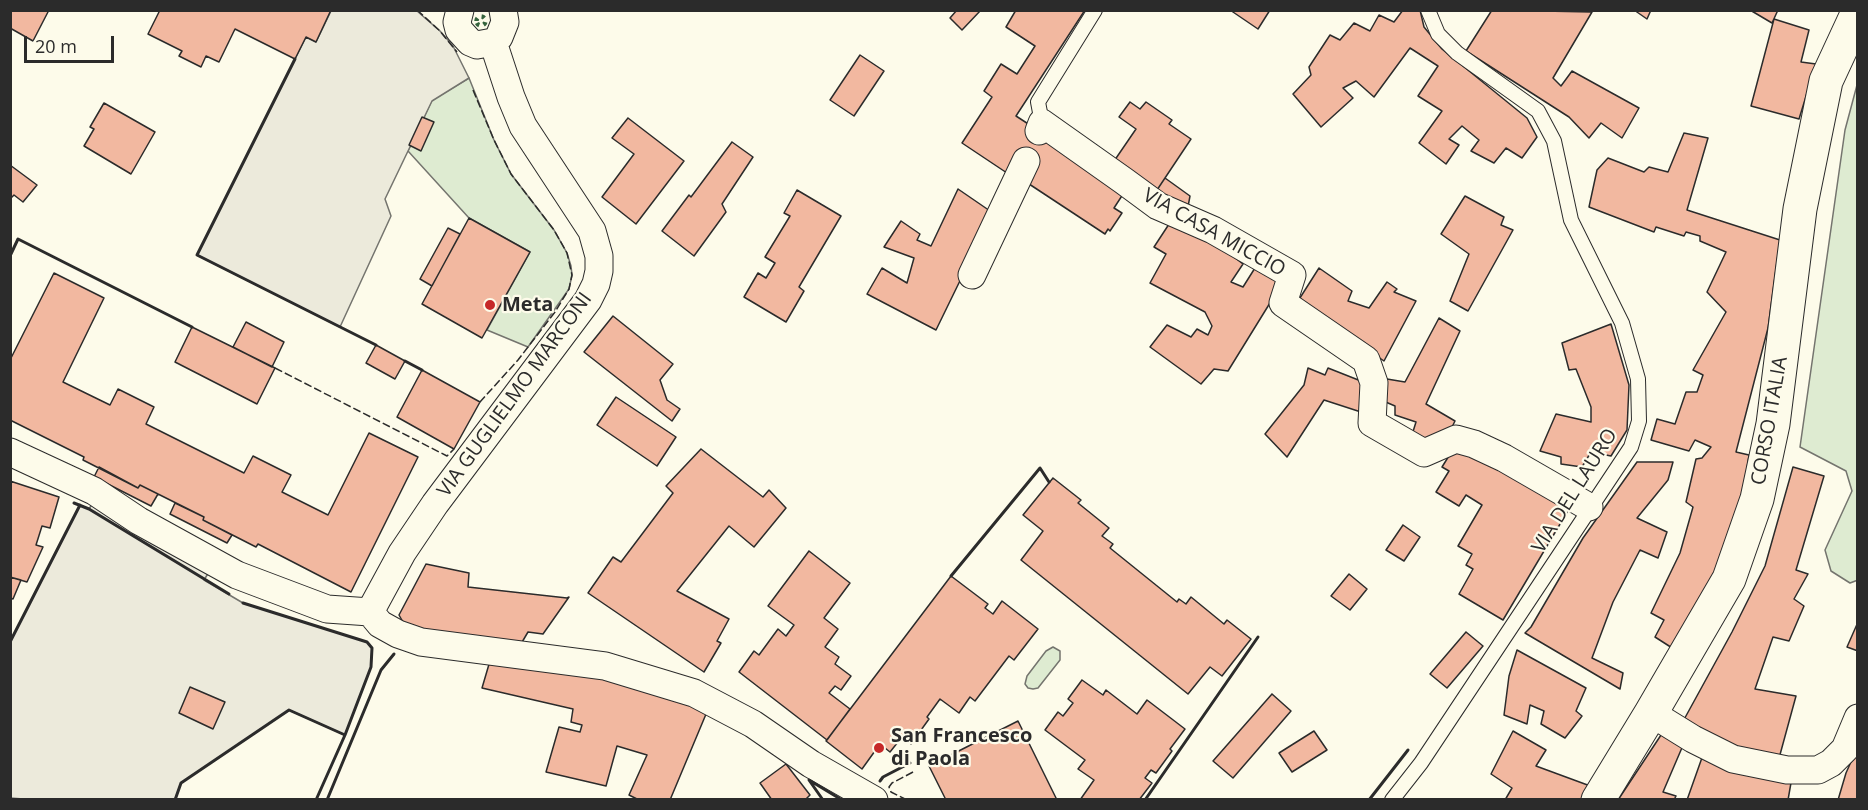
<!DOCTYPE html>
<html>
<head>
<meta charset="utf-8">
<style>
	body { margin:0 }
	#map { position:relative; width:1868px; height:810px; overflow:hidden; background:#fdfbea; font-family:"Open Sans",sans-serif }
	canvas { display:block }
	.frame { position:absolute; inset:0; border:12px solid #2b2b2b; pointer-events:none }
	.scale { position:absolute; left:24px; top:36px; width:90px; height:27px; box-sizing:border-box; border:3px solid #2b2b2b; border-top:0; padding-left:8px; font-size:18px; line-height:21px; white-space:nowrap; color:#2b2b2b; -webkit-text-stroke:4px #fdfbea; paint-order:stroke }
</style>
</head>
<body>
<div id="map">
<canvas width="1868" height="810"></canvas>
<div class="frame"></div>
<div class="scale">20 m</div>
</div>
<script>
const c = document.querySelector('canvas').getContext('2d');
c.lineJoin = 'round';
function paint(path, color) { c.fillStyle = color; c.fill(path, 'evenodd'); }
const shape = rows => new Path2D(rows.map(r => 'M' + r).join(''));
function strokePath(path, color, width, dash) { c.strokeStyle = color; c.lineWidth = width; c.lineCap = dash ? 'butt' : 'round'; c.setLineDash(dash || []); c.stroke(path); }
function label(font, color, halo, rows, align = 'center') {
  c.font = font + ' "Open Sans",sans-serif'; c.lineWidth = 4.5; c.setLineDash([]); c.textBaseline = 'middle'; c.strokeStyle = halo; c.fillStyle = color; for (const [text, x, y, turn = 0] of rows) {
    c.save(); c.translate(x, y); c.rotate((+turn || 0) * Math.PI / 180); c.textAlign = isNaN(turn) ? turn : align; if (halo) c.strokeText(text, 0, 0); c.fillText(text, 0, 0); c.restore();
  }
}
const green = shape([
	[469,78,494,140,511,174,554,230,567,253,571,266,572,275,569,289,528,347,487,330,530,252,469,218,408,151,432,100,469,78],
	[1857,85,1858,580,1850,583,1831,571,1825,550,1852,491,1846,471,1800,447,1845,130,1857,85],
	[1053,647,1060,651,1060,660,1038,688,1033,689,1028,688,1025,684,1027,676,1046,651,1053,647]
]);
paint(green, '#deebd1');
strokePath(green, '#74746e', 1.5);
const parking = shape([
	[331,11,417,11,440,31,453,46,469,78,432,101,385,199,391,216,340,327,197,255,306,37,316,42,331,11],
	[94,501,209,572,204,580,243,603,367,642,372,648,371,667,345,735,289,710,181,783,175,799,11,799,10,642,80,505,89,509,94,501]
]);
paint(parking, '#eceadb');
strokePath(parking, '#74746e', 1.5);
const building = shape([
	[10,10,49,10,33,41,10,28,10,10],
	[160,10,331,10,316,42,306,37,295,59,235,29,219,62,206,56,201,67,179,56,182,51,148,34,160,10],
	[957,10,981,10,962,30,950,18,957,10],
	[1016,10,1085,10,1016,116,1127,188,1114,208,1122,213,1110,231,1108,229,1105,234,1023,180,1013,177,962,143,992,97,984,91,1001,64,1017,74,1035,46,1006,27,1016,10],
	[1230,10,1270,10,1258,29,1230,10],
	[1403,10,1420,10,1424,27,1442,49,1527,118,1537,137,1522,158,1506,148,1494,163,1471,151,1479,140,1462,126,1449,139,1459,145,1446,164,1419,143,1442,111,1418,96,1438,66,1410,48,1374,97,1356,81,1343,88,1353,98,1321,127,1293,94,1311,75,1309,67,1330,35,1340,40,1354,23,1370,31,1379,15,1394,22,1403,10],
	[1492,10,1592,12,1553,78,1561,86,1572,71,1639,108,1622,138,1601,123,1589,138,1569,117,1466,51,1492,10],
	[1634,10,1651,10,1647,19,1634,10],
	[1750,10,1778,10,1772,23,1750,10],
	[1774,19,1809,30,1801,62,1816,64,1799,119,1751,106,1774,19],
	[860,55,884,71,854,116,830,100,860,55],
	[1130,102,1140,109,1146,102,1172,120,1169,124,1191,139,1153,196,1110,167,1136,129,1119,117,1130,102],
	[104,103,155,132,131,174,84,146,94,129,90,127,104,103],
	[422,117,434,122,421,151,409,145,422,117],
	[628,118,684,161,636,224,602,197,634,154,612,138,628,118],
	[1684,133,1708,138,1687,210,1780,240,1768,328,1736,452,1749,455,1739,523,1680,653,1655,637,1664,620,1651,613,1680,553,1693,507,1686,502,1696,459,1702,458,1711,447,1695,440,1689,451,1651,440,1657,419,1675,424,1686,392,1697,392,1703,375,1693,370,1726,312,1707,292,1726,252,1700,241,1700,236,1686,232,1684,236,1656,227,1654,232,1589,207,1597,170,1608,158,1644,172,1649,167,1668,172,1684,133],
	[732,142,753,157,722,204,726,212,694,256,662,231,689,195,691,197,732,142],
	[10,165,37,185,23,202,14,195,10,199,10,165],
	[1165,178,1190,196,1187,212,1153,196,1165,178],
	[958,189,993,213,936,330,867,294,882,268,907,283,914,258,884,247,901,221,920,234,917,240,931,246,958,189],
	[797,190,841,216,799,287,804,291,786,322,744,297,758,273,766,278,775,263,765,257,790,216,784,213,797,190],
	[1465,196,1504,217,1501,225,1513,230,1468,311,1450,301,1469,254,1441,234,1465,196],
	[469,218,530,252,482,338,422,304,469,218],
	[1173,218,1207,236,1243,264,1231,282,1243,287,1260,260,1286,277,1228,371,1214,369,1201,384,1150,347,1167,325,1191,337,1197,329,1208,335,1212,326,1205,312,1150,283,1166,254,1154,247,1173,218],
	[448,228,460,234,432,286,420,279,448,228],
	[1319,268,1352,291,1348,301,1369,308,1387,282,1397,289,1394,292,1416,301,1384,361,1298,301,1319,268],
	[54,273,104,298,63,382,110,405,118,389,154,407,146,424,244,473,253,456,291,475,282,492,328,515,369,433,418,457,351,592,258,544,256,547,203,520,204,517,140,485,138,488,83,460,84,457,10,420,10,360,54,273],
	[613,316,673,364,660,380,667,400,680,409,672,421,584,352,613,316],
	[1439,318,1460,331,1426,404,1455,421,1453,425,1461,432,1438,445,1411,438,1416,422,1395,415,1395,406,1381,400,1381,378,1405,382,1439,318],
	[246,322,284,342,272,367,233,347,246,322],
	[1611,324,1629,385,1627,430,1611,456,1591,452,1582,467,1561,464,1561,457,1540,451,1556,414,1591,422,1591,407,1576,369,1569,370,1562,343,1611,324],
	[192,327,275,368,257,404,175,362,192,327],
	[376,345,405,361,395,379,366,363,376,345],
	[1308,368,1325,375,1328,368,1371,385,1364,413,1324,400,1287,457,1265,434,1304,385,1308,368],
	[422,370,480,402,454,449,397,417,422,370],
	[616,397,676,437,657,466,597,425,616,397],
	[1457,443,1569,509,1503,620,1459,594,1473,569,1466,565,1472,554,1458,546,1482,505,1466,495,1459,506,1436,492,1449,471,1442,467,1457,443],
	[701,449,763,497,769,490,786,508,754,547,729,526,677,591,729,619,717,641,721,643,704,672,588,593,613,557,621,562,673,493,666,486,701,449],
	[1637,462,1673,462,1668,480,1637,518,1667,532,1658,558,1640,550,1613,602,1592,658,1623,673,1620,689,1525,633,1531,627,1583,538,1637,462],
	[99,467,138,488,140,485,158,494,151,506,94,477,99,467],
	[1793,467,1824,476,1796,570,1808,574,1794,599,1804,606,1789,641,1773,637,1755,689,1796,696,1778,762,1681,725,1732,632,1765,566,1793,467],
	[1053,478,1081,500,1078,503,1109,528,1102,536,1113,544,1110,548,1177,602,1179,599,1186,604,1191,597,1224,624,1227,620,1251,639,1222,676,1210,667,1188,694,1021,560,1043,531,1023,515,1053,478],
	[10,481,59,497,50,528,42,526,36,545,43,547,27,582,10,577,10,481],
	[175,503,204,517,203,520,232,535,227,543,170,514,175,503],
	[1403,525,1420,537,1404,561,1386,550,1403,525],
	[809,551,850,583,824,618,838,629,825,647,839,657,835,664,851,676,841,690,835,686,829,693,850,709,827,740,739,672,754,651,759,655,778,629,786,636,794,625,768,606,809,551],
	[426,564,469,573,468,587,567,598,569,597,543,634,528,632,518,649,408,631,399,615,426,564],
	[1349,574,1367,589,1350,610,1331,596,1349,574],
	[951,576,988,604,985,608,993,614,1002,601,1038,629,1014,660,1009,656,975,701,970,697,959,713,940,699,927,717,929,719,911,744,902,737,890,752,880,744,862,769,826,741,951,576],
	[10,577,21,580,13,599,10,598,10,577],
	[1858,622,1858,651,1847,647,1858,622],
	[1466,632,1483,646,1447,688,1430,674,1466,632],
	[1517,650,1586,688,1576,711,1582,716,1565,738,1541,724,1544,711,1530,705,1527,724,1504,715,1509,676,1517,650],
	[492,654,609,674,709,707,670,800,639,800,629,795,647,755,617,746,606,786,546,772,559,727,580,732,582,725,571,722,573,709,482,688,492,654],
	[1082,680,1103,695,1106,690,1137,714,1147,700,1185,729,1170,749,1172,751,1156,773,1151,770,1145,778,1152,783,1139,800,1080,800,1094,780,1078,769,1085,760,1045,730,1058,712,1063,716,1073,703,1068,699,1082,680],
	[190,687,225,702,213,729,179,713,190,687],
	[1272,694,1291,711,1233,778,1213,761,1272,694],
	[1018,721,1057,800,946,800,929,766,1018,721],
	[1665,729,1684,743,1663,792,1676,796,1674,800,1618,800,1665,729],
	[1314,731,1327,750,1292,772,1279,753,1314,731],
	[1513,731,1546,750,1536,766,1593,787,1584,800,1505,800,1512,788,1491,774,1513,731],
	[1858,746,1858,800,1838,800,1846,773,1858,746],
	[1704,752,1792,777,1788,800,1687,800,1704,752],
	[786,764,810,795,805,800,772,800,760,783,786,764]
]);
paint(building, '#f2b8a0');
strokePath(building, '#2b2b2b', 1.5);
const service = shape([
	[1042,123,1038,102,1095,10],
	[1392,800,1421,763,1631,447,1639,421,1638,379,1622,323,1571,220,1554,141,1538,111,1457,53,1438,34,1428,10]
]);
const minor = shape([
	[460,10,457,22,459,30,470,42,477,45,493,42,499,37,505,22,503,10],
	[1039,131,1042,123,1124,181,1158,206,1213,230,1292,275,1283,303,1366,360,1374,383,1372,423,1424,453,1456,439,1474,444,1504,458,1589,507],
	[972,275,1026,161],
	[10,452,94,491,139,521,237,575,327,609,370,612],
	[370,612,402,553,435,504,588,300,596,284,599,271,599,256,592,231,523,126,511,97,493,42],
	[370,612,380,624,398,634,421,642,605,666,694,693,753,724,811,764,874,800],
	[1651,713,1693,739,1733,759,1787,770,1818,770,1831,763,1845,749,1858,718]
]);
const primary = shape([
	[1598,800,1651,713,1729,579,1757,499,1773,424,1800,209,1826,81,1858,12]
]);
strokePath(service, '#2b2b2b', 16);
strokePath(minor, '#2b2b2b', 29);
strokePath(primary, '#2b2b2b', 35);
strokePath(service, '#fdfbea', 14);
strokePath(minor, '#fdfbea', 27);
strokePath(primary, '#fdfbea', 33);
strokePath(shape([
	'476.5 21a4.5 4.5 0 1 1 9 0a4.5 4.5 0 1 1-9 0Z'
]), '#34623c', 4.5, [3, 4.5]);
strokePath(shape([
	[417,10,440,31,457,52],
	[473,90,494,140,511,174,554,230,567,253,572,275,569,289,555,312,518,360,480,402],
	[275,368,447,456,454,449],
	[599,800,599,799],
	[907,800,891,792,889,787,892,783,915,771]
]), '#2b2b2b', 1.5, [8, 3]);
strokePath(shape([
	[295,59,197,255,376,345],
	[10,256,18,239,192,327],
	[405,361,422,370],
	[74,503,89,509,229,594],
	[951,576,1040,468,1049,482],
	[243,603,367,642,372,648,371,667,345,735,316,800],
	[10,642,80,505],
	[880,781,883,777,910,763],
	[10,799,30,800],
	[175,800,181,783,289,710,345,735],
	[327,800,381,670,394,654],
	[823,800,809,780,842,800],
	[1145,800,1258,637],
	[1369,800,1408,750]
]), '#2b2b2b', 3);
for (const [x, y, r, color] of [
	[490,305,6,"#c62828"],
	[879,748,6,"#c62828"]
]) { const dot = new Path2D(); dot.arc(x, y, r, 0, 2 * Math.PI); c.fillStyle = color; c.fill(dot); strokePath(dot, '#fdfbea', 2); }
label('20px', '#2b2b2b', '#fdfbea', [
	["VIA CASA MICCIO",1214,233,29],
	["VIA GUGLIELMO MARCONI",515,395,-54],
	["CORSO ITALIA",1770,421,-80],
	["VIA DEL LAURO",1575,491,-58]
]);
label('bold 20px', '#2b2b2b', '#fdfbea', [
	["Meta",502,305],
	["San Francesco",891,736],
	["di Paola",891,759]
], 'left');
</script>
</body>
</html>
